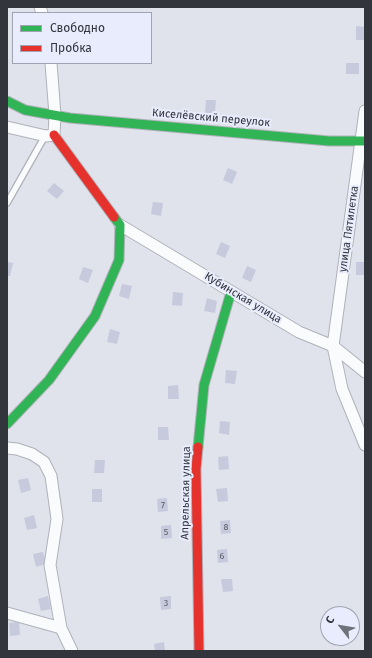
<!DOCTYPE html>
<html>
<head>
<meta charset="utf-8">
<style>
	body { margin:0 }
	#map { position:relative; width:372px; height:658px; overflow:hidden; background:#e0e2ec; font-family:"Fira Sans",sans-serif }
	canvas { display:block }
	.frame { position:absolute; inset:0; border:8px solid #33353d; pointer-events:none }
	.legend { position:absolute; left:12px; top:12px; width:140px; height:52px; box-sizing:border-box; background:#e8ecfc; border:1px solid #a0a3b0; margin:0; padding:5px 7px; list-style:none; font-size:12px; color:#33353d }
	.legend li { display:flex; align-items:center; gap:8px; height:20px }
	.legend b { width:20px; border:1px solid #a0a3b0 }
	.north { position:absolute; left:320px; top:606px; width:40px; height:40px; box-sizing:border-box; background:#e8ecfc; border:1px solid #a0a3b0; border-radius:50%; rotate:301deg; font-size:11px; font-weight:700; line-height:16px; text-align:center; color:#33353d }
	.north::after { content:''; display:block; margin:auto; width:14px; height:18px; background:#70727a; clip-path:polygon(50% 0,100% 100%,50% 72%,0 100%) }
</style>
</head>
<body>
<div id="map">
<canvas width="372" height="658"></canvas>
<div class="frame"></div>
<ul class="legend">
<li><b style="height:5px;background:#30b455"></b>Свободно</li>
<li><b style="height:5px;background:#e5322d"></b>Пробка</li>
</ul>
<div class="north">С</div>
</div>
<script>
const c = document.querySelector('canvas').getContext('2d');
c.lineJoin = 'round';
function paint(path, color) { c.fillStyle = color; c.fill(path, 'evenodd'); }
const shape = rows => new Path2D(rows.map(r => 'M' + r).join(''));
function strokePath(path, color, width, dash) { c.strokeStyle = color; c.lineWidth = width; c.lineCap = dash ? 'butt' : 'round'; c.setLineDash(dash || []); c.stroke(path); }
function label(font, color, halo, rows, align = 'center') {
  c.font = font + ' "Fira Sans",sans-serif'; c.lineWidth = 4; c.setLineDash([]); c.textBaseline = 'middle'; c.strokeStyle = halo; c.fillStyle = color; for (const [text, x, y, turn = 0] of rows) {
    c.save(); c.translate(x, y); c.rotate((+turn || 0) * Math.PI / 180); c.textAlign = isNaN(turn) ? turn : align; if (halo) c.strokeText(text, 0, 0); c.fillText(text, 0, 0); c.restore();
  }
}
paint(shape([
	[356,26,365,27,365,40,356,40],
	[346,63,359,63,359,74,346,74],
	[206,100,216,100,215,113,205,113],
	[228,168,237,172,232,184,223,180],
	[54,183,64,191,57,199,47,191],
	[153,202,163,203,161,216,151,214],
	[221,242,230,246,225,258,216,254],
	[7,262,13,263,10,276,7,276],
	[356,262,365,262,365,275,356,275],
	[247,266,256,270,251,282,242,278],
	[83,267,93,270,88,283,79,279],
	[122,284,132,286,129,299,119,296],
	[173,292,183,293,182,306,172,305],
	[207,298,217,301,215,313,204,311],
	[110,329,120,332,117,344,107,342],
	[226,370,237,371,235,384,225,383],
	[178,385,179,399,168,399,168,386],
	[220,421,230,422,229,435,219,433],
	[158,427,168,427,169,440,158,440],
	[228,456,229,469,219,470,218,457],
	[95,460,105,460,104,473,94,473],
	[28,478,31,490,21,493,18,480],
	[227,488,228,501,218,502,216,489],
	[92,489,102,489,102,502,92,502],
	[167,498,168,511,158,512,157,499],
	[34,515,37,528,27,530,24,518],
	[230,520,231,533,221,534,220,521],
	[171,525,172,538,161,539,161,526],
	[227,549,228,562,218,563,217,550],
	[43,552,46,564,36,567,33,554],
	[221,579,232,579,233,591,223,592],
	[48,596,51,609,41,611,38,599],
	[171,596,171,609,161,610,160,597],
	[340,609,351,610,350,614,340,614],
	[19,622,20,635,10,636,9,623],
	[164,642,165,651,155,651,154,644]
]), '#c7cadc');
const lane = shape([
	[7,203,45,136]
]);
const street = shape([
	[40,7,42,13],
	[365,111,333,346,342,389,365,445],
	[7,127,46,136,54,135,55,115,51,63],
	[120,225,299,332,333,346,365,372],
	[7,448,17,449,32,454,44,462,51,476,57,519,50,565,61,628,7,613],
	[61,628,72,651]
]);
const fast = shape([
	[7,101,25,110,70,118,329,141,365,141],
	[7,424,49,380,95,316,119,260,120,225,114,217],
	[198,447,204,385,231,292]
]);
const jam = shape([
	[54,135,114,217],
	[198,447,196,469,199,651]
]);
strokePath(lane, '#b0b2ba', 8);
strokePath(street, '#b0b2ba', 13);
strokePath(fast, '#b0b2ba', 11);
strokePath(jam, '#b0b2ba', 11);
strokePath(lane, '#fafbfc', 5.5);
strokePath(street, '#fafbfc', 11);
strokePath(fast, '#30b455', 9);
strokePath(jam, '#e5322d', 9);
label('9px', '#585a65', null, [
	["7",163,505],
	["8",226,527],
	["5",166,532],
	["6",222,556],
	["3",166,603]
]);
label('11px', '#33353d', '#e8ecfc', [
	["Киселёвский переулок",211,118,5],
	["улица Пятилетка",349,229,-82],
	["Кубинская улица",243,298,31],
	["Апрельская улица",186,493,-89]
]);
</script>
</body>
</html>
